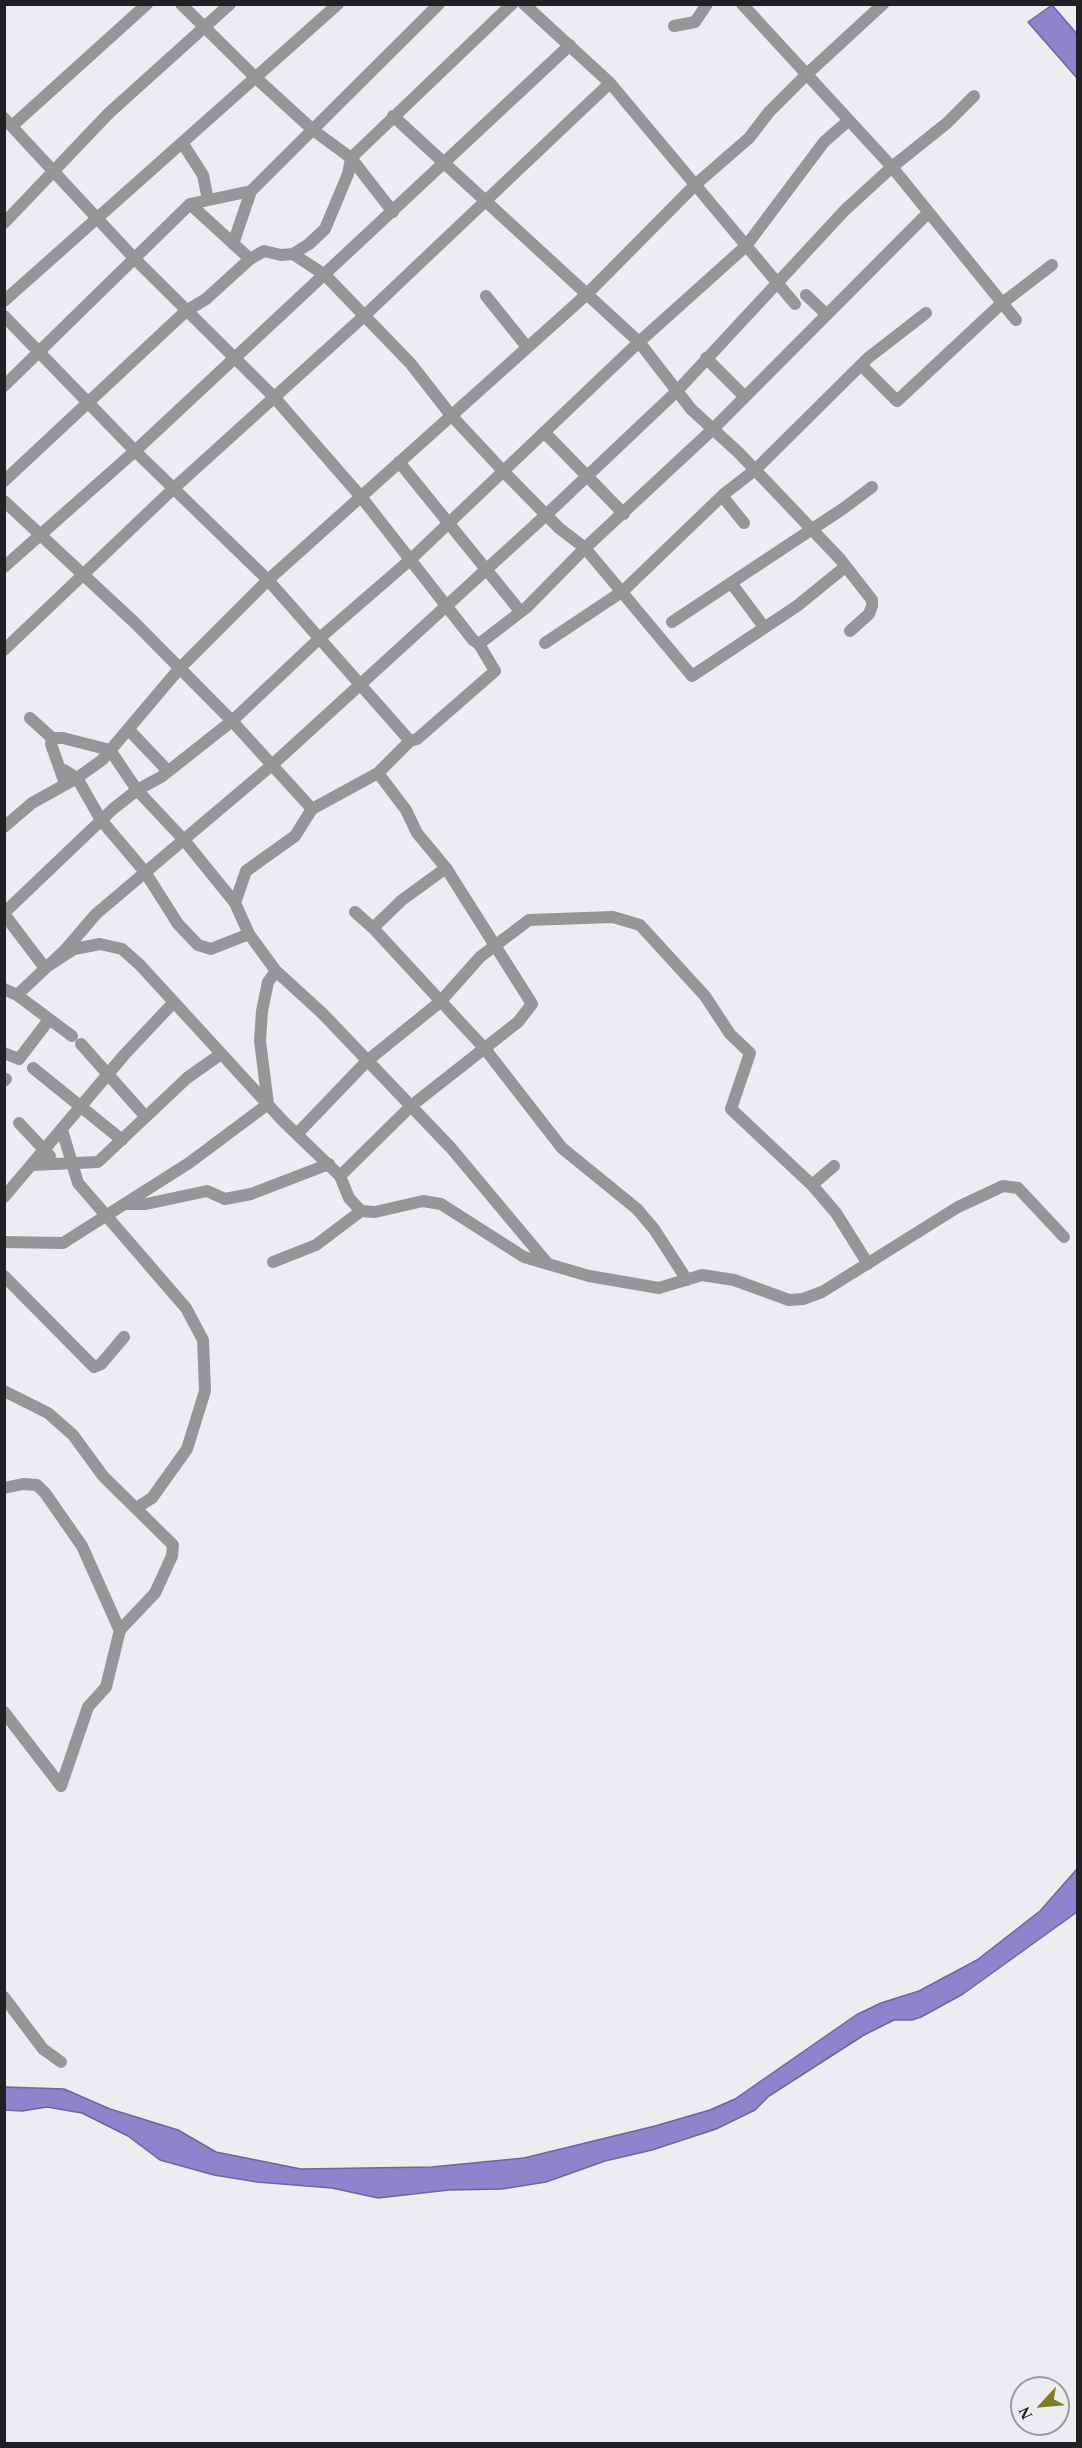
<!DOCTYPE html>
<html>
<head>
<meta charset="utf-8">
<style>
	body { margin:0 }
	#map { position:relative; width:1082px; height:2448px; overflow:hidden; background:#edecf1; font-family:Georgia,serif }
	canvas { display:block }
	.frame { position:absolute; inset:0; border:6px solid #212123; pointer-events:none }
	.north { position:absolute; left:1010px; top:2376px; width:60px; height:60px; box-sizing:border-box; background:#edecf1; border:2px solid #9b9b9f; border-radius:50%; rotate:244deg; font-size:16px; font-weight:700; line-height:24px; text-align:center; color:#212123 }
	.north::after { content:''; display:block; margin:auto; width:21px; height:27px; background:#7e7d25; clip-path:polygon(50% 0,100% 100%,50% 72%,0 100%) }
</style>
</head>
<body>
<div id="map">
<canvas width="1082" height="2448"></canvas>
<div class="frame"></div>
<div class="north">N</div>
</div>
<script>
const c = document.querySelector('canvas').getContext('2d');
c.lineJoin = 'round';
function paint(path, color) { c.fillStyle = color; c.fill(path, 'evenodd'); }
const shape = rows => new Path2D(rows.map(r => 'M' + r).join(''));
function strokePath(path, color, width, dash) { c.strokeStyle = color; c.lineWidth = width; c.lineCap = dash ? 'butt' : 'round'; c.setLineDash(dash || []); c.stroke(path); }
const water = shape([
	[1052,5,1077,34,1077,78,1028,22,1052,5],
	[1077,1869,1077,1912,963,1994,921,2017,912,2020,894,2020,864,2035,769,2096,755,2110,716,2129,652,2150,605,2161,546,2182,502,2189,449,2190,378,2198,332,2188,257,2182,214,2175,160,2160,128,2136,82,2113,47,2107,22,2111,5,2110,5,2087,64,2089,110,2109,178,2130,216,2152,301,2169,432,2167,524,2158,655,2126,710,2110,735,2099,856,2015,881,2003,919,1991,977,1960,1040,1911,1077,1869]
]);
paint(water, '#8d84cd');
strokePath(water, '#6d669a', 1.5);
strokePath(shape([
	[181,4,256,78,313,130,351,158,393,212],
	[524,4,610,83,795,304],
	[742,4,892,167,1016,320],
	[674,26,695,22,707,4],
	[393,116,639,342,691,409,739,453,840,559,872,600,872,606,869,614,850,631],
	[4,118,134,258,274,397,362,498,473,640,479,644,495,671,417,739,410,741,378,773,312,809,295,836,246,871,235,903],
	[12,126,147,4],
	[183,144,203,175,208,200],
	[190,204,250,259],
	[4,223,109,113,230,4],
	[233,244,251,191,439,4],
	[293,254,309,244,325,229,348,174,351,158,512,4],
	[806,295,826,314],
	[486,296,527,347],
	[4,301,338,4],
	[4,316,135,451,268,580,410,741],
	[706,358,744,396],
	[862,366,897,401,1001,304,1052,265],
	[4,386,190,204,251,191],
	[544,432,624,514],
	[399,462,520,611],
	[4,481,186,311,206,299,250,259,264,251,281,255,293,254,325,275,411,364,450,414,503,471,559,528,585,548,692,676,797,606,845,567],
	[723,497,744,523],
	[4,501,134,622,232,721,312,809],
	[4,567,135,451,570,45],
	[732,584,764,627],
	[672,622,844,508,872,487],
	[545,643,623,591,724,494,755,470,868,358,926,313],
	[479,644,527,607,585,548,712,430,928,213],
	[4,650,174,488,363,317,610,83],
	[30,718,52,738,51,744,63,778],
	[128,729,168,771],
	[52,738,63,738,110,750,137,790,184,840,235,903,249,934,211,949,198,945,178,924,145,872,101,820,77,778,64,770],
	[378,773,406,810,417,833,446,868],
	[4,827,32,803,77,778,102,760,179,669,268,580,586,295,695,185,749,138,769,112,807,74,883,4],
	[355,912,373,928,485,1049,562,1148,637,1209,654,1229,687,1280],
	[4,913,113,809,137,790,161,777,232,721,321,637,410,560,639,342,746,246,824,142,848,121],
	[4,914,45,968,74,949,100,944,122,949,140,965,283,1121,340,1176,349,1198,361,1211,375,1212,423,1201,441,1204,524,1257,589,1276,659,1288,702,1275,734,1280,789,1300,803,1299,822,1292,958,1207,1003,1186,1018,1188,1064,1237],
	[249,934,276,971,323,1014,451,1148,548,1264],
	[4,989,17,995,72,1036],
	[17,995,66,949,96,914,272,765,546,515,677,391,845,210,892,167,947,123,974,96],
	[81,1044,145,1116],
	[4,1053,19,1059,48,1021],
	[33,1068,122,1140],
	[4,1081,6,1079],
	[19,1123,50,1156],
	[62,1130,78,1183,186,1308,203,1340,205,1391,187,1449,152,1498,136,1508],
	[297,1134,367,1061,440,1002,480,957,529,920,613,917,640,925,705,996,730,1034,750,1053,731,1109,812,1185,836,1213,868,1264],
	[32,1165,98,1162,187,1078,221,1054],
	[340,1176,411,1106,518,1022,532,1004,446,868,402,900,373,928],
	[812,1185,834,1166],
	[4,1197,125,1054,174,1002],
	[124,1204,146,1204,207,1191,225,1199,251,1194,329,1164],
	[4,1242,63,1243,189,1163,268,1104,260,1041,262,1011,268,982,276,971],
	[273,1262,316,1245,361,1211],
	[4,1276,94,1367,101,1364,124,1337],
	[4,1391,48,1413,73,1435,103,1476,173,1545,172,1556,155,1593,120,1630,106,1687,88,1707,61,1786],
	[4,1488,23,1484,37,1485,45,1493,82,1546,120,1631],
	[4,1712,61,1786],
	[4,1997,43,2049,61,2062]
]), '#969698', 12);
</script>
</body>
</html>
